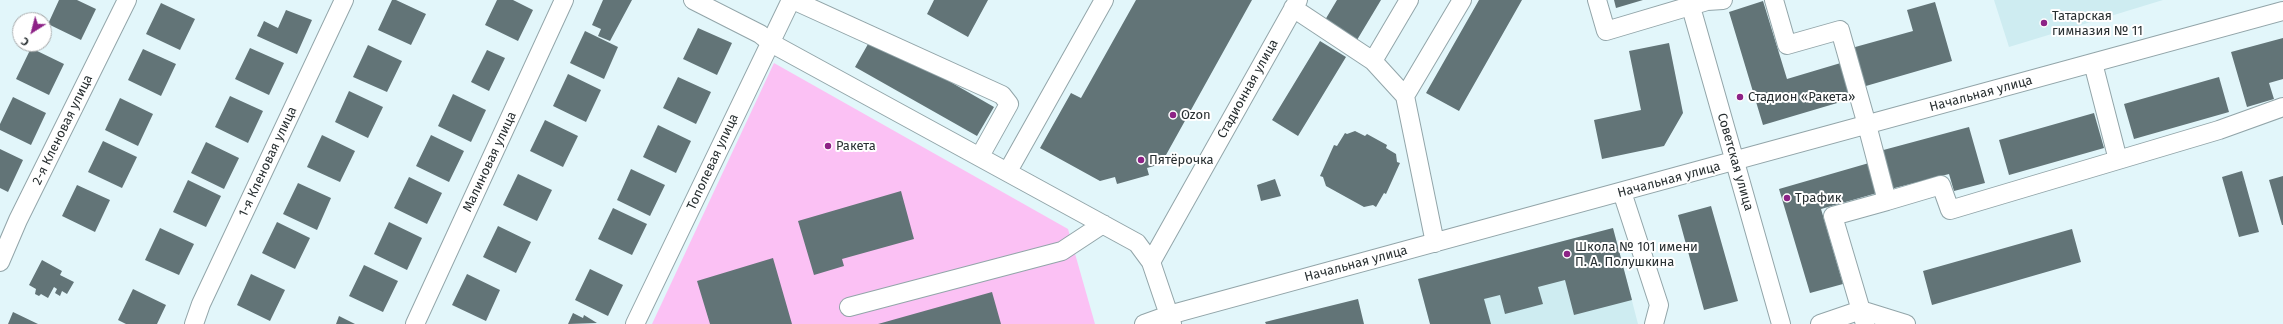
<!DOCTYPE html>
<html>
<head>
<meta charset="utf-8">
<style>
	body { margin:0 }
	#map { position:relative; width:2283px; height:324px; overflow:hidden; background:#e2f6fa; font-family:"Fira Sans",sans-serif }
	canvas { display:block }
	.north { position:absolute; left:12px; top:12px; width:40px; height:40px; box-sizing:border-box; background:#fff; border:1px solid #a9acad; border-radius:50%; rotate:216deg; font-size:11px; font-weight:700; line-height:16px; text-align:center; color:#282f31 }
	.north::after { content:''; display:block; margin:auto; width:14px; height:18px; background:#8d2286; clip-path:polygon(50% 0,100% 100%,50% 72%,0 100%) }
</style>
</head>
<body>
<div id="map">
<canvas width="2283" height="324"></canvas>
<div class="north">С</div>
</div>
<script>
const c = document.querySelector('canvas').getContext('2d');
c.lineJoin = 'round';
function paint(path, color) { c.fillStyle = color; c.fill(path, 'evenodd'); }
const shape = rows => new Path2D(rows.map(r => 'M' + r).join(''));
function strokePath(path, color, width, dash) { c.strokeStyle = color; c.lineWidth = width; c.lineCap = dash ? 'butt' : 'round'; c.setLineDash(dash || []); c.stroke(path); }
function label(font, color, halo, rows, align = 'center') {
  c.font = font + ' "Fira Sans",sans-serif'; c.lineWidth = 4; c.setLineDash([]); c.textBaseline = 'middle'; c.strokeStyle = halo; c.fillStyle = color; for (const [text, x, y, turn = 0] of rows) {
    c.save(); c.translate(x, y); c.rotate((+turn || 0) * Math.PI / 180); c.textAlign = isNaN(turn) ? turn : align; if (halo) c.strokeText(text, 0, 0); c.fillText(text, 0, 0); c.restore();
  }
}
paint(shape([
	[1994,0,2163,0,2009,47],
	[1613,228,1638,324,1430,324,1418,279]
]), '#ceecf1');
paint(shape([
	[774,63,1068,229,1095,324,652,324]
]), '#fbc1f4');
paint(shape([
	[59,0,77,0,96,9,81,40,48,24],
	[392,0,396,0,426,14,411,45,378,30],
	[497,0,513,0,533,10,518,41,485,25],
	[603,0,632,0,610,41,598,36,601,29,592,25],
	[934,0,988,0,968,37,927,14],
	[1136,0,1252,0,1161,164,1147,168,1149,175,1117,184,1115,177,1100,181,1040,148,1071,93,1081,98],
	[1337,0,1381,0,1357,40,1325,20],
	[1479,0,1522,0,1459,111,1426,93],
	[1614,0,1643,0,1616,8],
	[1763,1,1787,79,1844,62,1854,98,1763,125,1729,12],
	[1935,2,1952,61,1859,88,1848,49,1913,31,1907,10],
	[161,3,195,19,180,50,146,34],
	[286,10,312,20,297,54,257,36,264,21,278,28],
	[698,28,732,43,717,75,683,59],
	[585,31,618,47,604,79,570,63],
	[872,37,994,107,977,136,855,67],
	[2283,38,2283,79,2269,83,2274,99,2247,107,2231,52],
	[1320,41,1346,57,1298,136,1272,120],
	[1669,43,1683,113,1664,146,1602,159,1594,120,1641,110,1629,51],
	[368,45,402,61,387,92,353,77],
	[31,48,64,64,49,95,16,79],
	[250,48,284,63,269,95,235,79],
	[143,49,176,64,161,96,128,80],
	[487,50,505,58,489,91,471,82],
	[568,74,601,90,586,122,553,106],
	[678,77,711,92,696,124,663,108],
	[2219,77,2229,112,2134,139,2124,104],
	[349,91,383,107,368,138,335,122],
	[453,94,486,110,471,142,438,126],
	[230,96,263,111,248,143,215,127],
	[13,97,46,113,31,145,0,130,0,124],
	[120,98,153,114,138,146,105,130],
	[2094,113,2104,148,2009,175,1999,140],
	[545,120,578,136,563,167,530,151],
	[658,125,691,141,676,173,643,157],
	[1969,127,1985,183,1954,191,1949,174,1887,190,1876,152],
	[1355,131,1365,136,1367,134,1387,145,1386,148,1396,154,1397,162,1400,163,1386,194,1384,193,1376,207,1373,205,1364,207,1326,186,1323,177,1320,176,1334,145,1337,146,1345,133,1347,134],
	[322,135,355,151,340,182,307,167],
	[431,135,464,151,449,182,416,166],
	[103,141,137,157,122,188,88,172],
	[206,142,239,158,224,189,191,173],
	[0,149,23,160,8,192,0,188],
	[1869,163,1877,193,1821,209,1843,284,1810,293,1779,189],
	[631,169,665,185,650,216,617,200],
	[2242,171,2259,232,2239,237,2222,177],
	[518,174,552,190,537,221,503,205],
	[2283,176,2283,225,2282,225,2269,180],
	[409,177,442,193,427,224,394,208],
	[1275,179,1281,196,1261,201,1257,185],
	[188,180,221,196,206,227,173,212],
	[298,183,331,198,317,230,283,214],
	[77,185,110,200,95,232,62,216],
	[901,191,914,239,842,259,844,266,814,275,798,221],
	[1711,206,1738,301,1704,310,1678,215],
	[613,208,647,224,632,255,598,239],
	[277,222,310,238,295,269,262,253],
	[389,222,422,238,407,270,374,254],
	[498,226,531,242,516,273,483,257],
	[160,228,194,244,179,275,145,260],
	[1613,228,1632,300,1574,315,1565,280,1538,287,1543,304,1505,314,1500,295,1484,299,1491,324,1430,324,1418,279],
	[2072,229,2081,262,1932,305,1923,271],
	[773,258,792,324,710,324,697,281],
	[42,260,62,271,60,275,74,282,67,294,62,291,60,296,55,293,57,289,54,287,48,298,41,294,39,296,35,294,36,289,29,285],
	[364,265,398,281,383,312,349,296],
	[590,269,623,285,608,316,575,300],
	[251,274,285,290,270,321,237,305],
	[467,274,500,290,486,321,452,305],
	[133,289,166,305,157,324,126,324,118,320],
	[992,292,1001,324,878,324],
	[1358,299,1364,324,1266,324,1265,322],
	[13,312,38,324,8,324],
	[573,313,583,318,584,315,597,323,568,324],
	[339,316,355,324,336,324]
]), '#627477');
const minor = shape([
	[693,0,760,34,771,43,1137,243,1151,262,1172,324],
	[793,0,1002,95,1009,104,980,156],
	[1597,0,1606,31,1707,1,1723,0],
	[1689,0,1781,324],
	[1774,0,1787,45,1840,30,1867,125,1887,201,1833,216,1865,324],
	[1293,8,1373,61,1405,96,1435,243],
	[1373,61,1409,0],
	[2093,63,2118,160],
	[1405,96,1462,0],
	[1008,171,1104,0],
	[1622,192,1659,305,1654,324],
	[1887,201,1941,185,1950,210,2219,130,2283,107],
	[0,262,18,220,127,0],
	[1151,262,1298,0],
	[849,307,1062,251,1103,224],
	[194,324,201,304,344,0],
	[415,324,564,0],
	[635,324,791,0],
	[1144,324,1169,315,2283,11],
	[1820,324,1861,310,1906,324]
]);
strokePath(minor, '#92a5a9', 20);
strokePath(minor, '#fff', 18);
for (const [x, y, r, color] of [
	[2044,23,4,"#8d2286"],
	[1740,97,4,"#8d2286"],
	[1173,115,4,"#8d2286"],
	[828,146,4,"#8d2286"],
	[1141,160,4,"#8d2286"],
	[1787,198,4,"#8d2286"],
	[1567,254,4,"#8d2286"]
]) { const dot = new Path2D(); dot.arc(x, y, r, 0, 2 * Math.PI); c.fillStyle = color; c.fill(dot); strokePath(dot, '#fff', 1.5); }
label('13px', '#282f31', '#fff', [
	["Татарская",2052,16],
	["гимназия № 11",2052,31],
	["Стадион «Ракета»",1748,97],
	["Ozon",1181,115],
	["Ракета",836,146],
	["Пятёрочка",1149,160],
	["Трафик",1795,198],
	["Школа № 101 имени",1575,247],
	["П. А. Полушкина",1575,262]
], 'left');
label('13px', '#282f31', '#fff', [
	["Стадионная улица",1248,89,-61],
	["Начальная улица",1981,94,-15],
	["2-я Кленовая улица",63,130,-64],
	["1-я Кленовая улица",268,162,-65],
	["Малиновая улица",490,162,-65],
	["Тополевая улица",713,162,-65],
	["Советская улица",1735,162,74],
	["Начальная улица",1669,180,-15],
	["Начальная улица",1356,264,-15]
]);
</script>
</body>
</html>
